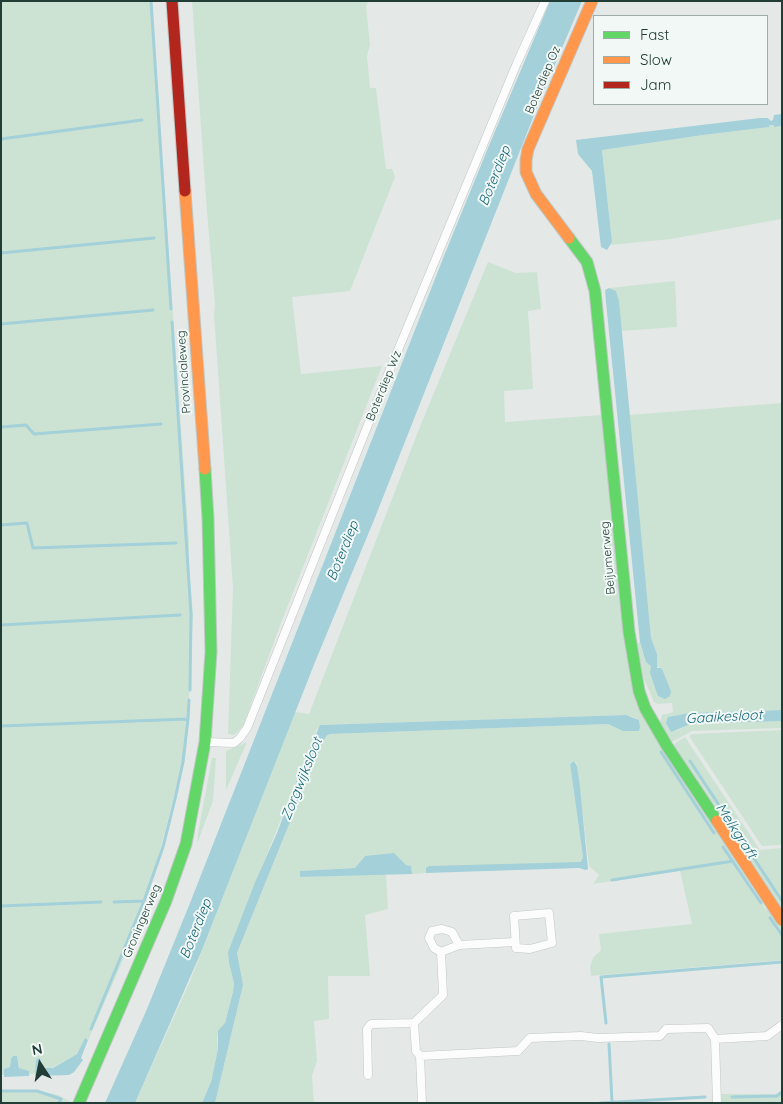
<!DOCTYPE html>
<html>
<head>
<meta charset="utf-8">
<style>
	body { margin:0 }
	#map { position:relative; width:783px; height:1104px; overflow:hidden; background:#e4e9e7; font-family:Quicksand,sans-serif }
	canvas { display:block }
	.frame { position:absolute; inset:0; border:2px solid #213d36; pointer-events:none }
	.legend { position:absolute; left:593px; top:15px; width:175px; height:90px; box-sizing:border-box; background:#f1f8f5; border:1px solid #9eada9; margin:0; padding:6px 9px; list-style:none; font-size:15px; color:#213d36 }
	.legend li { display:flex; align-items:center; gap:10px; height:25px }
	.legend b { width:25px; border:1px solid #9eada9 }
	.north { position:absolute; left:15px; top:1039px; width:50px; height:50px; -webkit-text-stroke:4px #f1f8f5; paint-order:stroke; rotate:349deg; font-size:14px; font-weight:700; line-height:20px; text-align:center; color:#213d36 }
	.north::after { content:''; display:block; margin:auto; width:18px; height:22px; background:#213d36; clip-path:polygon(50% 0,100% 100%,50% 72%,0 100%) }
</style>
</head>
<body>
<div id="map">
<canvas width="783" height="1104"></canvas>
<div class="frame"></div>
<ul class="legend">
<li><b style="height:6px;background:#63d668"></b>Fast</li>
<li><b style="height:6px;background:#ff974d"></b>Slow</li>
<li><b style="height:6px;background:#b3261e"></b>Jam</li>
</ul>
<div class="north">N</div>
</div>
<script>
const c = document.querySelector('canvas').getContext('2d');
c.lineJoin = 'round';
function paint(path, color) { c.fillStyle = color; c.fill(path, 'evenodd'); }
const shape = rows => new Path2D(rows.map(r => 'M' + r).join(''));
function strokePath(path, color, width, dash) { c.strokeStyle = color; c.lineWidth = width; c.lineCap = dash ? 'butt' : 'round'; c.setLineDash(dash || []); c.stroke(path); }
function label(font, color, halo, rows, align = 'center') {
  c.font = font + ' Quicksand,sans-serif'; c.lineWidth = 4; c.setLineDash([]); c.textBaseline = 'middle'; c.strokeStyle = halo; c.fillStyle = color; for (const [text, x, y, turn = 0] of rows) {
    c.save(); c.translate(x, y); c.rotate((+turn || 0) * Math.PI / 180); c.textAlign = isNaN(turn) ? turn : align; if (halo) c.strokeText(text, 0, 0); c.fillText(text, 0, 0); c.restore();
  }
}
paint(shape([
	[1,1,151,1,189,541,188,562,193,614,188,719,181,769,156,866,125,955,84,1050,88,1040,85,1038,77,1054,50,1069,42,1066,36,1059,37,1066,35,1074,29,1074,29,1071,20,1069,17,1057,11,1059,10,1067,4,1069,4,1075,1,1075],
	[192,1,369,1,366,6,370,45,367,56,370,88,376,88,386,169,392,169,395,177,350,291,292,297,301,374,382,366,281,623,243,726,234,735,228,734,233,588,214,314,215,305,207,212],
	[769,125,774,125,775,127,782,126,782,219,671,239,610,245,612,242,602,150,703,135,768,127],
	[488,262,516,273,537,272,541,309,528,311,533,389,504,391,505,422,601,415,630,675,637,704,765,908,773,915,782,929,782,960,591,976,590,967,593,958,601,950,599,934,692,924,680,871,593,884,599,875,589,866,577,766,576,762,572,762,570,764,583,857,582,861,580,863,426,868,426,873,412,874,411,866,365,856,355,868,300,871,300,877,386,874,388,909,365,915,370,976,328,976,329,1019,314,1021,317,1061,312,1076,314,1103,215,1103,243,985,237,953,315,760,326,736,330,734,608,724,623,731,640,722,636,718,626,715,322,725,317,729,228,952,229,963,234,983,233,992,225,1023,217,1037,218,1049,211,1082,202,1103,135,1103,190,981,295,712,309,714,419,429],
	[675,281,677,327,621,331,617,294,609,288],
	[782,403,782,710,689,713,668,717,676,731,691,724,782,721,782,728,692,731,672,742,669,741,660,723,662,715,673,712,672,703,658,704,654,702,643,676,637,644,640,642,642,650,651,666,651,671,671,691,663,671,661,668,657,667,657,654,651,639,629,415],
	[782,730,782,844,779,845,762,846,689,736,692,734],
	[685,737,760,850,782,848,782,910,673,747,674,744],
	[247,742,226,790,226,751],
	[212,758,216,758,213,801,197,844,198,833],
	[36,1090,58,1095,73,1103,1,1103,1,1091],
	[782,1090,782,1103,722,1103,721,1094,776,1094]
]), '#cce3d3');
paint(shape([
	[550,1,582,1,540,100,374,520,315,662,202,950,135,1103,105,1103,147,1009,190,903,444,256,488,148],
	[782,114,782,126,774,127,774,125,769,125,769,127,703,135,602,150,612,242,607,250,601,247,592,171,578,154,576,140,760,118,768,118,771,121,773,120,774,115],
	[609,288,616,291,619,301,651,638,657,654,657,668,661,668,663,671,671,691,670,696,665,699,658,696,650,673,651,666,646,662,640,642,606,302,605,290],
	[782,710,782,721,691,724,671,732,666,723,668,717,689,713],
	[626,715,639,720,640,727,639,731,623,731,608,724,330,734,326,736,315,760,237,953,243,985,215,1103,202,1103,211,1082,218,1049,218,1031,225,1023,233,992,234,983,229,963,228,952,256,880,277,833,303,764,320,725],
	[574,761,577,766,580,787,588,869,586,870,579,868,426,873,426,868,429,866,581,862,583,857,570,764],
	[394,853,406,865,411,866,412,874,300,877,300,871,355,868,365,856],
	[85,1038,88,1040,81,1058,83,1060,74,1072,69,1075,35,1076,36,1059,40,1058,42,1066,44,1068,53,1068,77,1054],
	[13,1056,17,1056,19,1068,29,1071,29,1076,4,1077,4,1069,10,1067,11,1059]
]), '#a3d0d9');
strokePath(shape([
	[151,1,171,309],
	[1,139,142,120],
	[1,253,154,238],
	[172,322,191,614,190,690],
	[1,324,153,310],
	[1,427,26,425,34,434,161,424],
	[1,525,27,523,33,548,176,543],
	[1,625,180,615],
	[1,726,188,719,189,700],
	[661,752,714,833],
	[690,761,782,901],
	[723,847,761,903],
	[612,880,733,861],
	[114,902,144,901,163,847,175,799,183,762,188,719],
	[1,906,101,902],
	[770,918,782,935],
	[606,1023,601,977,782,962],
	[91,1029,144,901],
	[609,1044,612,1102],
	[1,1091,37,1091,61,1099,59,1103],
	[732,1097,777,1096,782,1092],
	[600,1103,705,1097]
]), '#a3d0d9', 3);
const street = shape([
	[205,742,234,743,240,738,247,728,391,367,517,63,545,1],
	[549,913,552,943,530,949,516,948,514,916,549,913],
	[441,952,434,948,429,938,432,931,442,929,452,932,459,945],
	[715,1039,717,1103],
	[420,1056,518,1051,530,1038,581,1036,598,1038,660,1036,666,1029,708,1028,715,1039,767,1036,782,1025],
	[368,1075,367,1029,371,1024,414,1023],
	[422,1103,420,1056,416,1051,414,1023,443,995,441,952,459,945,515,942]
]);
const fast = shape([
	[569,238,587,262,595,291,629,632,639,691,645,708,667,746,717,821],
	[79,1103,166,901,186,844,205,742,211,652,208,519,205,469]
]);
const slow = shape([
	[185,191,205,469],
	[569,238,536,194,526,172,526,160,528,149,592,1],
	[717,821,782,920]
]);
const jam = shape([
	[172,1,185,191]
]);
strokePath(street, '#c1c6c4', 9);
strokePath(fast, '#bfc7c4', 13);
strokePath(slow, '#bfc7c4', 13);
strokePath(jam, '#bfc7c4', 13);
strokePath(street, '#fbfcfb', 8);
strokePath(fast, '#63d668', 11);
strokePath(slow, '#ff974d', 11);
strokePath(jam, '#b3261e', 11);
label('12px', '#213d36', '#f1f8f5', [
	["Boterdiep Oz",543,80,-67],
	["Provincialeweg",184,372,-94],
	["Boterdiep Wz",384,386,-68],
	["Beijumerweg",608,558,-95],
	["Groningerweg",142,921,-67]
]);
label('italic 14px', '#19687a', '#f1f8f5', [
	["Boterdiep",495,176,-68],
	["Boterdiep",343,551,-68],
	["Gaaikesloot",724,717,-3],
	["Zorgwijksloot",302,779,-68],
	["Melkgraft",736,831,57],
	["Boterdiep",196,929,-68]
]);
</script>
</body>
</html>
